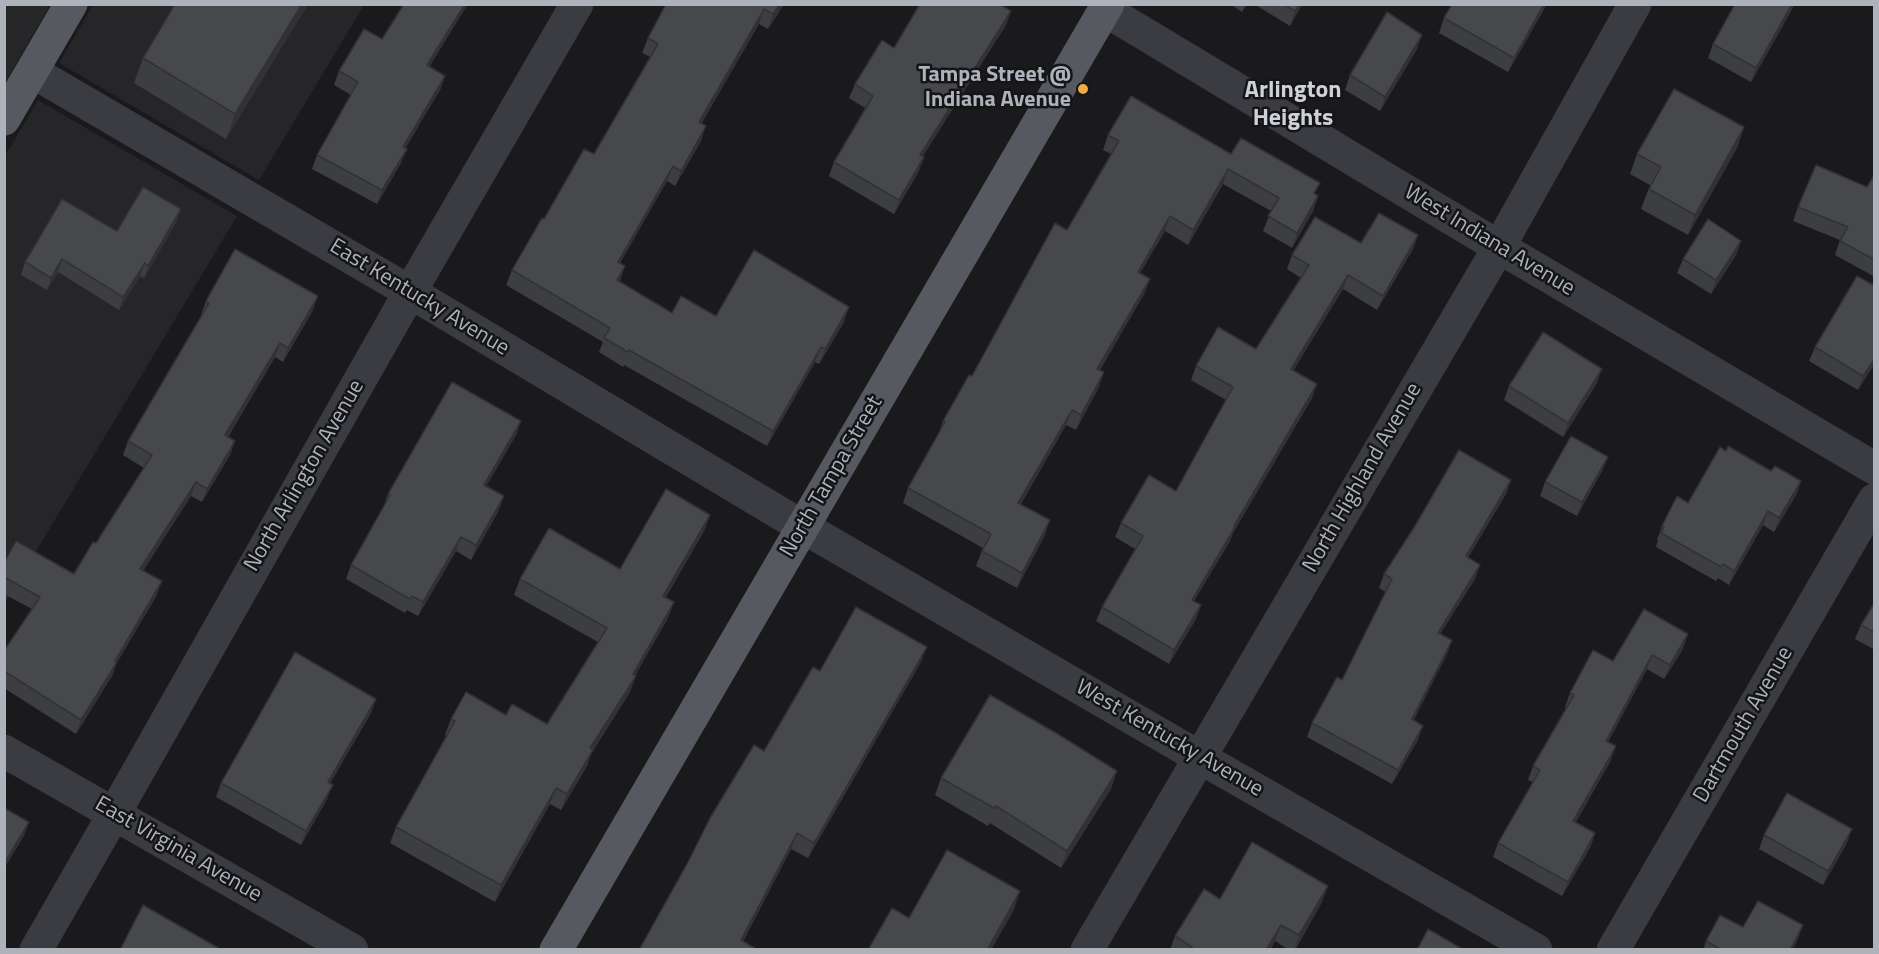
<!DOCTYPE html>
<html>
<head>
<meta charset="utf-8">
<style>
	body { margin:0 }
	#map { position:relative; width:1879px; height:954px; overflow:hidden; background:#1a1a1c; font-family:"Titillium Web",sans-serif }
	canvas { display:block }
	.frame { position:absolute; inset:0; border:6px solid #adb2bb; pointer-events:none }
</style>
</head>
<body>
<div id="map">
<canvas width="1879" height="954"></canvas>
<div class="frame"></div>
</div>
<script>
const c = document.querySelector('canvas').getContext('2d');
c.lineJoin = 'round';
function paint(path, color) { c.fillStyle = color; c.fill(path, 'evenodd'); }
const shape = rows => new Path2D(rows.map(r => 'M' + r).join(''));
function strokePath(path, color, width, dash) { c.strokeStyle = color; c.lineWidth = width; c.lineCap = dash ? 'butt' : 'round'; c.setLineDash(dash || []); c.stroke(path); }
function label(font, color, halo, rows, align = 'center') {
  c.font = font + ' "Titillium Web",sans-serif'; c.lineWidth = 5; c.setLineDash([]); c.textBaseline = 'middle'; c.strokeStyle = halo; c.fillStyle = color; for (const [text, x, y, turn = 0] of rows) {
    c.save(); c.translate(x, y); c.rotate((+turn || 0) * Math.PI / 180); c.textAlign = isNaN(turn) ? turn : align; if (halo) c.strokeText(text, 0, 0); c.fillText(text, 0, 0); c.restore();
  }
}
paint(shape([
	[5,4,50,5,5,83,4,5],
	[93,5,364,5,259,180,59,63],
	[38,100,237,216,5,603,5,156]
]), '#262629');
strokePath(shape([
	[1105,10,1499,247,1874,468],
	[33,72,410,292,803,527,1199,757,1536,950],
	[4,751,352,950],
	[36,950,114,814,410,292,577,4],
	[1087,950,1499,247,1635,4],
	[1613,950,1874,500]
]), '#3b3c41', 33);
strokePath(shape([
	[4,119,71,4],
	[556,950,1108,4]
]), '#575960', 33);
paint(shape([
	[175,4,308,4,226,139,134,83,143,58],
	[784,4,768,29,759,24,701,123,701,141,675,186,667,181,620,263,620,282,672,313,844,322,819,364,815,362,767,446,624,365,623,367,599,352,603,342,506,285,512,270,544,219,594,154,650,57,642,53,648,38],
	[1230,4,1247,4,1242,12],
	[1254,4,1302,4,1290,26],
	[1452,4,1547,4,1508,72,1439,33,1444,18],
	[1735,4,1795,4,1751,82,1708,58,1713,44],
	[1011,11,1006,25,922,156,919,171,894,214,829,176,834,162,865,108,849,98,855,84,894,48],
	[1417,49,1380,111,1345,90,1350,75],
	[430,67,445,76,440,90,405,148,401,163,377,204,312,169,317,155,351,95,334,85,339,71],
	[1744,127,1737,148,1688,235,1641,209,1650,185,1630,174,1637,154],
	[1108,135,1231,154,1318,196,1313,211,1292,248,1263,231,1271,211,1223,184,1188,245,1165,231,1140,273,1150,279,1144,294,1100,370,1099,387,1076,430,1066,425,1021,504,1045,535,1017,588,976,566,983,548,903,503,908,488,938,435,943,421,1067,230,1111,154,1103,150],
	[1875,174,1875,277,1835,255,1840,240,1793,221,1798,207,1867,187],
	[177,221,144,278,140,276,119,310,58,272,47,290,21,275,25,262,117,231],
	[1418,235,1413,249,1377,310,1343,289,1293,370,1312,398,1233,533,1230,541,1194,601,1201,605,1196,619,1169,664,1096,621,1102,607,1135,549,1115,537,1121,523,1176,491,1226,400,1191,380,1196,366,1256,349,1301,278,1287,269,1292,255],
	[1741,241,1736,255,1711,294,1677,273,1683,259],
	[1875,286,1875,363,1858,390,1809,361,1815,347],
	[206,301,313,310,283,362,275,357,228,437,235,441,230,455,202,502,191,496,143,571,157,595,117,662,112,676,76,734,4,688,4,651,32,609,4,594,4,563,74,574,96,543,144,468,123,455,128,441,202,315,201,315],
	[1597,383,1563,437,1504,400,1509,386],
	[521,421,516,435,486,486,499,510,471,560,456,551,418,616,407,610,405,613,346,579,351,565,383,508,388,494],
	[1726,451,1771,471,1801,481,1796,495,1774,532,1763,525,1729,585,1718,578,1716,581,1656,547,1658,540,1657,540,1662,526,1688,503],
	[1608,457,1602,471,1577,516,1540,496,1545,482],
	[1511,480,1506,494,1468,557,1475,579,1440,634,1452,640,1447,654,1413,720,1418,740,1392,784,1307,737,1312,723,1342,680,1386,592,1379,588,1384,574],
	[710,515,704,531,666,597,674,602,668,618,635,675,630,692,591,754,587,766,561,810,550,804,495,902,390,843,396,827,446,736,445,735,451,719,506,715,547,724,598,642,514,595,520,579,620,569],
	[1875,602,1875,650,1855,639,1861,625],
	[1683,649,1664,679,1647,669,1608,742,1611,760,1576,822,1595,833,1590,848,1562,896,1493,857,1498,843,1533,782,1528,780,1533,766,1567,708,1565,707,1570,693,1613,661],
	[921,662,808,858,791,849,743,941,639,950,764,751,820,671],
	[376,699,371,713,330,783,327,799,301,845,216,797,221,783],
	[941,778,1111,789,1061,868,990,823,988,826,935,795],
	[1764,835,1847,843,1823,885,1759,849],
	[1220,899,1322,902,1295,950,1289,950,1275,941,1270,950,1170,950,1175,936],
	[1743,927,1798,939,1792,950,1703,950,1706,941]
]), '#3d3e41');
paint(shape([
	[302,4,308,4,226,139,235,114],
	[465,4,468,4,422,79,427,65],
	[780,4,784,4,768,29,773,14],
	[1299,4,1302,4,1290,26,1295,11],
	[1544,4,1547,4,1508,72,1514,58],
	[1792,4,1795,4,1751,82,1756,68],
	[764,9,759,24,694,137,699,122],
	[1011,11,1006,25,915,169,920,155],
	[1422,35,1417,49,1380,111,1385,97],
	[445,76,440,90,398,161,403,147],
	[706,126,701,141,675,186,681,171],
	[1744,127,1737,148,1688,235,1695,215],
	[407,149,401,163,377,204,382,190],
	[924,157,919,171,894,214,899,200],
	[673,166,667,181,612,277,618,262],
	[1228,169,1223,184,1188,245,1193,230],
	[1318,196,1313,211,1292,248,1297,233],
	[181,209,177,221,144,278,148,266],
	[1170,216,1165,231,1132,287,1138,272],
	[1418,235,1413,249,1377,310,1383,296],
	[1741,241,1736,255,1711,294,1716,280],
	[62,259,58,272,47,290,51,278],
	[145,263,140,276,119,310,123,297],
	[625,266,620,281,617,280],
	[1348,275,1343,289,1286,383,1291,369],
	[1150,279,1144,294,1092,384,1097,369],
	[318,296,313,310,283,362,288,348],
	[849,307,844,322,819,364,825,349],
	[280,343,275,357,220,449,225,435],
	[821,347,815,362,767,446,773,431],
	[1875,358,1875,363,1858,390,1863,376],
	[1602,369,1597,383,1563,437,1568,423],
	[1104,372,1099,387,1076,430,1081,415],
	[1317,384,1312,398,1233,533,1230,541,1186,614,1192,600],
	[1072,410,1066,425,1013,518,1018,503],
	[521,421,516,435,479,499,484,485],
	[235,441,230,455,202,502,207,489],
	[1608,457,1602,471,1577,516,1582,502],
	[1511,480,1506,494,1461,570,1466,556],
	[1801,481,1796,495,1774,532,1779,518],
	[196,482,191,496,135,583,140,569],
	[504,496,499,510,471,560,476,545],
	[1768,511,1763,525,1729,585,1734,571],
	[710,515,704,531,657,612,663,596],
	[1050,520,1045,535,1017,588,1022,573],
	[461,537,456,551,418,616,423,602],
	[1480,565,1475,579,1432,647,1438,633],
	[162,581,157,595,114,668,117,662,112,676,76,734,81,720],
	[674,602,668,618,627,690,633,674],
	[1201,605,1196,619,1169,664,1174,650],
	[1688,634,1683,649,1664,679,1670,665],
	[1452,640,1447,654,1407,734,1412,719],
	[927,647,921,662,808,858,814,843],
	[1652,655,1647,669,1601,755,1606,741],
	[636,676,630,692,591,754,587,766,561,810,567,794,590,748],
	[376,699,371,713,323,796,328,782],
	[1423,726,1418,740,1392,784,1398,770],
	[1616,746,1611,760,1568,835,1573,821],
	[1117,771,1111,789,1061,868,1067,851],
	[333,785,327,799,301,845,306,831],
	[556,788,550,804,495,902,501,885],
	[29,822,24,836,4,869,4,864],
	[1852,829,1847,843,1823,885,1828,871],
	[797,833,791,849,739,950,741,940],
	[1595,833,1590,848,1562,896,1568,882],
	[1328,886,1322,902,1294,950,1299,935],
	[1020,891,1014,910,991,950,987,950],
	[1281,925,1275,941,1270,950,1266,950],
	[1803,925,1798,939,1792,950,1790,950]
]), '#323235');
const building = shape([
	[175,4,302,4,235,114,143,58,175,4],
	[404,4,465,4,427,65,445,76,403,147,407,149,382,190,317,155,358,82,339,71,364,29,382,39,404,4],
	[666,4,780,4,773,14,764,9,699,122,706,126,681,171,673,166,618,262,625,266,617,280,672,313,681,296,716,316,754,250,849,307,825,349,821,347,773,431,629,350,628,352,604,338,610,328,512,270,542,218,544,219,584,149,594,154,658,44,648,38,666,4],
	[920,4,999,4,1011,11,920,155,924,157,899,200,834,162,873,96,855,84,882,40,894,48,920,4],
	[1283,4,1299,4,1295,11,1283,4],
	[1452,4,1544,4,1514,58,1444,18,1452,4],
	[1735,4,1792,4,1756,68,1713,44,1735,4],
	[1387,12,1422,35,1385,97,1350,75,1387,12],
	[1674,89,1744,127,1695,215,1649,189,1661,167,1637,154,1674,89],
	[1131,96,1231,154,1241,138,1320,183,1314,193,1318,196,1297,233,1268,216,1279,198,1228,169,1193,230,1170,216,1138,272,1150,279,1097,369,1104,372,1081,415,1072,410,1018,503,1050,520,1022,573,982,551,991,534,908,488,945,422,943,421,969,375,972,376,1055,223,1067,230,1119,141,1108,135,1131,96],
	[1816,165,1867,187,1875,174,1875,260,1840,241,1848,227,1798,207,1816,165],
	[143,187,181,209,148,266,145,263,123,297,62,259,51,278,25,262,62,199,117,231,143,187],
	[1379,213,1418,235,1383,296,1348,275,1291,369,1317,384,1234,526,1235,527,1192,600,1201,605,1174,650,1102,607,1143,536,1121,523,1149,475,1176,491,1233,387,1196,366,1218,327,1256,349,1309,265,1292,255,1315,217,1361,243,1379,213],
	[1708,219,1741,241,1716,280,1683,259,1708,219],
	[235,249,318,296,288,348,280,343,225,435,235,441,207,489,196,482,140,569,162,581,115,661,117,662,81,720,4,671,4,651,40,597,4,577,4,563,16,541,74,574,93,542,96,543,152,455,128,441,209,303,206,301,235,249],
	[1857,276,1875,286,1875,358,1863,376,1815,347,1857,276],
	[1543,332,1602,369,1568,423,1509,386,1543,332],
	[452,382,521,421,484,485,504,496,476,545,461,537,423,602,412,596,410,599,351,565,390,495,388,494,452,382],
	[1571,436,1608,457,1582,502,1545,482,1571,436],
	[1728,446,1771,471,1775,466,1801,481,1779,518,1768,511,1734,571,1723,564,1721,567,1661,533,1664,527,1662,526,1677,496,1688,503,1720,447,1726,451,1728,446],
	[1459,450,1511,480,1466,556,1480,565,1438,633,1452,640,1412,719,1423,726,1398,770,1312,723,1337,677,1342,680,1392,579,1384,574,1415,526,1459,450],
	[666,489,710,515,663,596,674,602,633,674,636,676,590,748,593,750,567,794,556,788,501,885,396,827,455,721,451,719,466,692,506,715,512,704,547,724,607,628,520,579,549,528,620,569,666,489],
	[1875,602,1875,633,1861,625,1875,602],
	[856,607,927,647,814,843,797,833,741,940,758,950,639,950,687,864,710,818,754,745,764,751,813,667,820,671,856,607],
	[1644,609,1688,634,1670,665,1652,655,1606,741,1616,746,1573,821,1595,833,1568,882,1498,843,1540,770,1533,766,1574,695,1570,693,1593,650,1613,661,1644,609],
	[295,652,376,699,328,782,333,785,306,831,221,783,295,652],
	[990,695,1056,733,1117,771,1067,851,996,806,994,808,941,778,990,695],
	[1787,793,1852,829,1828,871,1764,835,1787,793],
	[4,808,29,822,4,864,4,808],
	[1252,842,1328,886,1299,935,1281,925,1266,950,1191,950,1192,947,1175,936,1204,889,1220,899,1252,842],
	[947,850,1020,891,987,950,868,950,892,908,909,918,947,850],
	[1758,901,1803,925,1790,950,1722,950,1706,941,1720,915,1743,927,1758,901],
	[143,905,222,950,120,950,143,905],
	[1428,929,1464,950,1417,950,1428,929]
]);
paint(building, '#47484c');
strokePath(building, '#323235', 1.5);
for (const [x, y, r, color] of [
	[1083,89,6,"#edab40"]
]) { const dot = new Path2D(); dot.arc(x, y, r, 0, 2 * Math.PI); c.fillStyle = color; c.fill(dot); strokePath(dot, '#151517', 2); }
label('bold 22px', '#adb2bb', '#151517', [
	["Tampa Street @",1071,76],
	["Indiana Avenue",1071,101]
], 'right');
label('22px', '#adb2bb', '#151517', [
	["West Indiana Avenue",1489,241,31],
	["East Kentucky Avenue",419,298,31],
	["North Arlington Avenue",305,476,-60],
	["North Tampa Street",832,477,-60],
	["North Highland Avenue",1363,478,-60],
	["Dartmouth Avenue",1744,725,-60],
	["West Kentucky Avenue",1169,739,30],
	["East Virginia Avenue",178,850,30]
]);
label('bold 24px', '#ced1d7', '#151517', [
	["Arlington",1293,91],
	["Heights",1293,119]
]);
</script>
</body>
</html>
